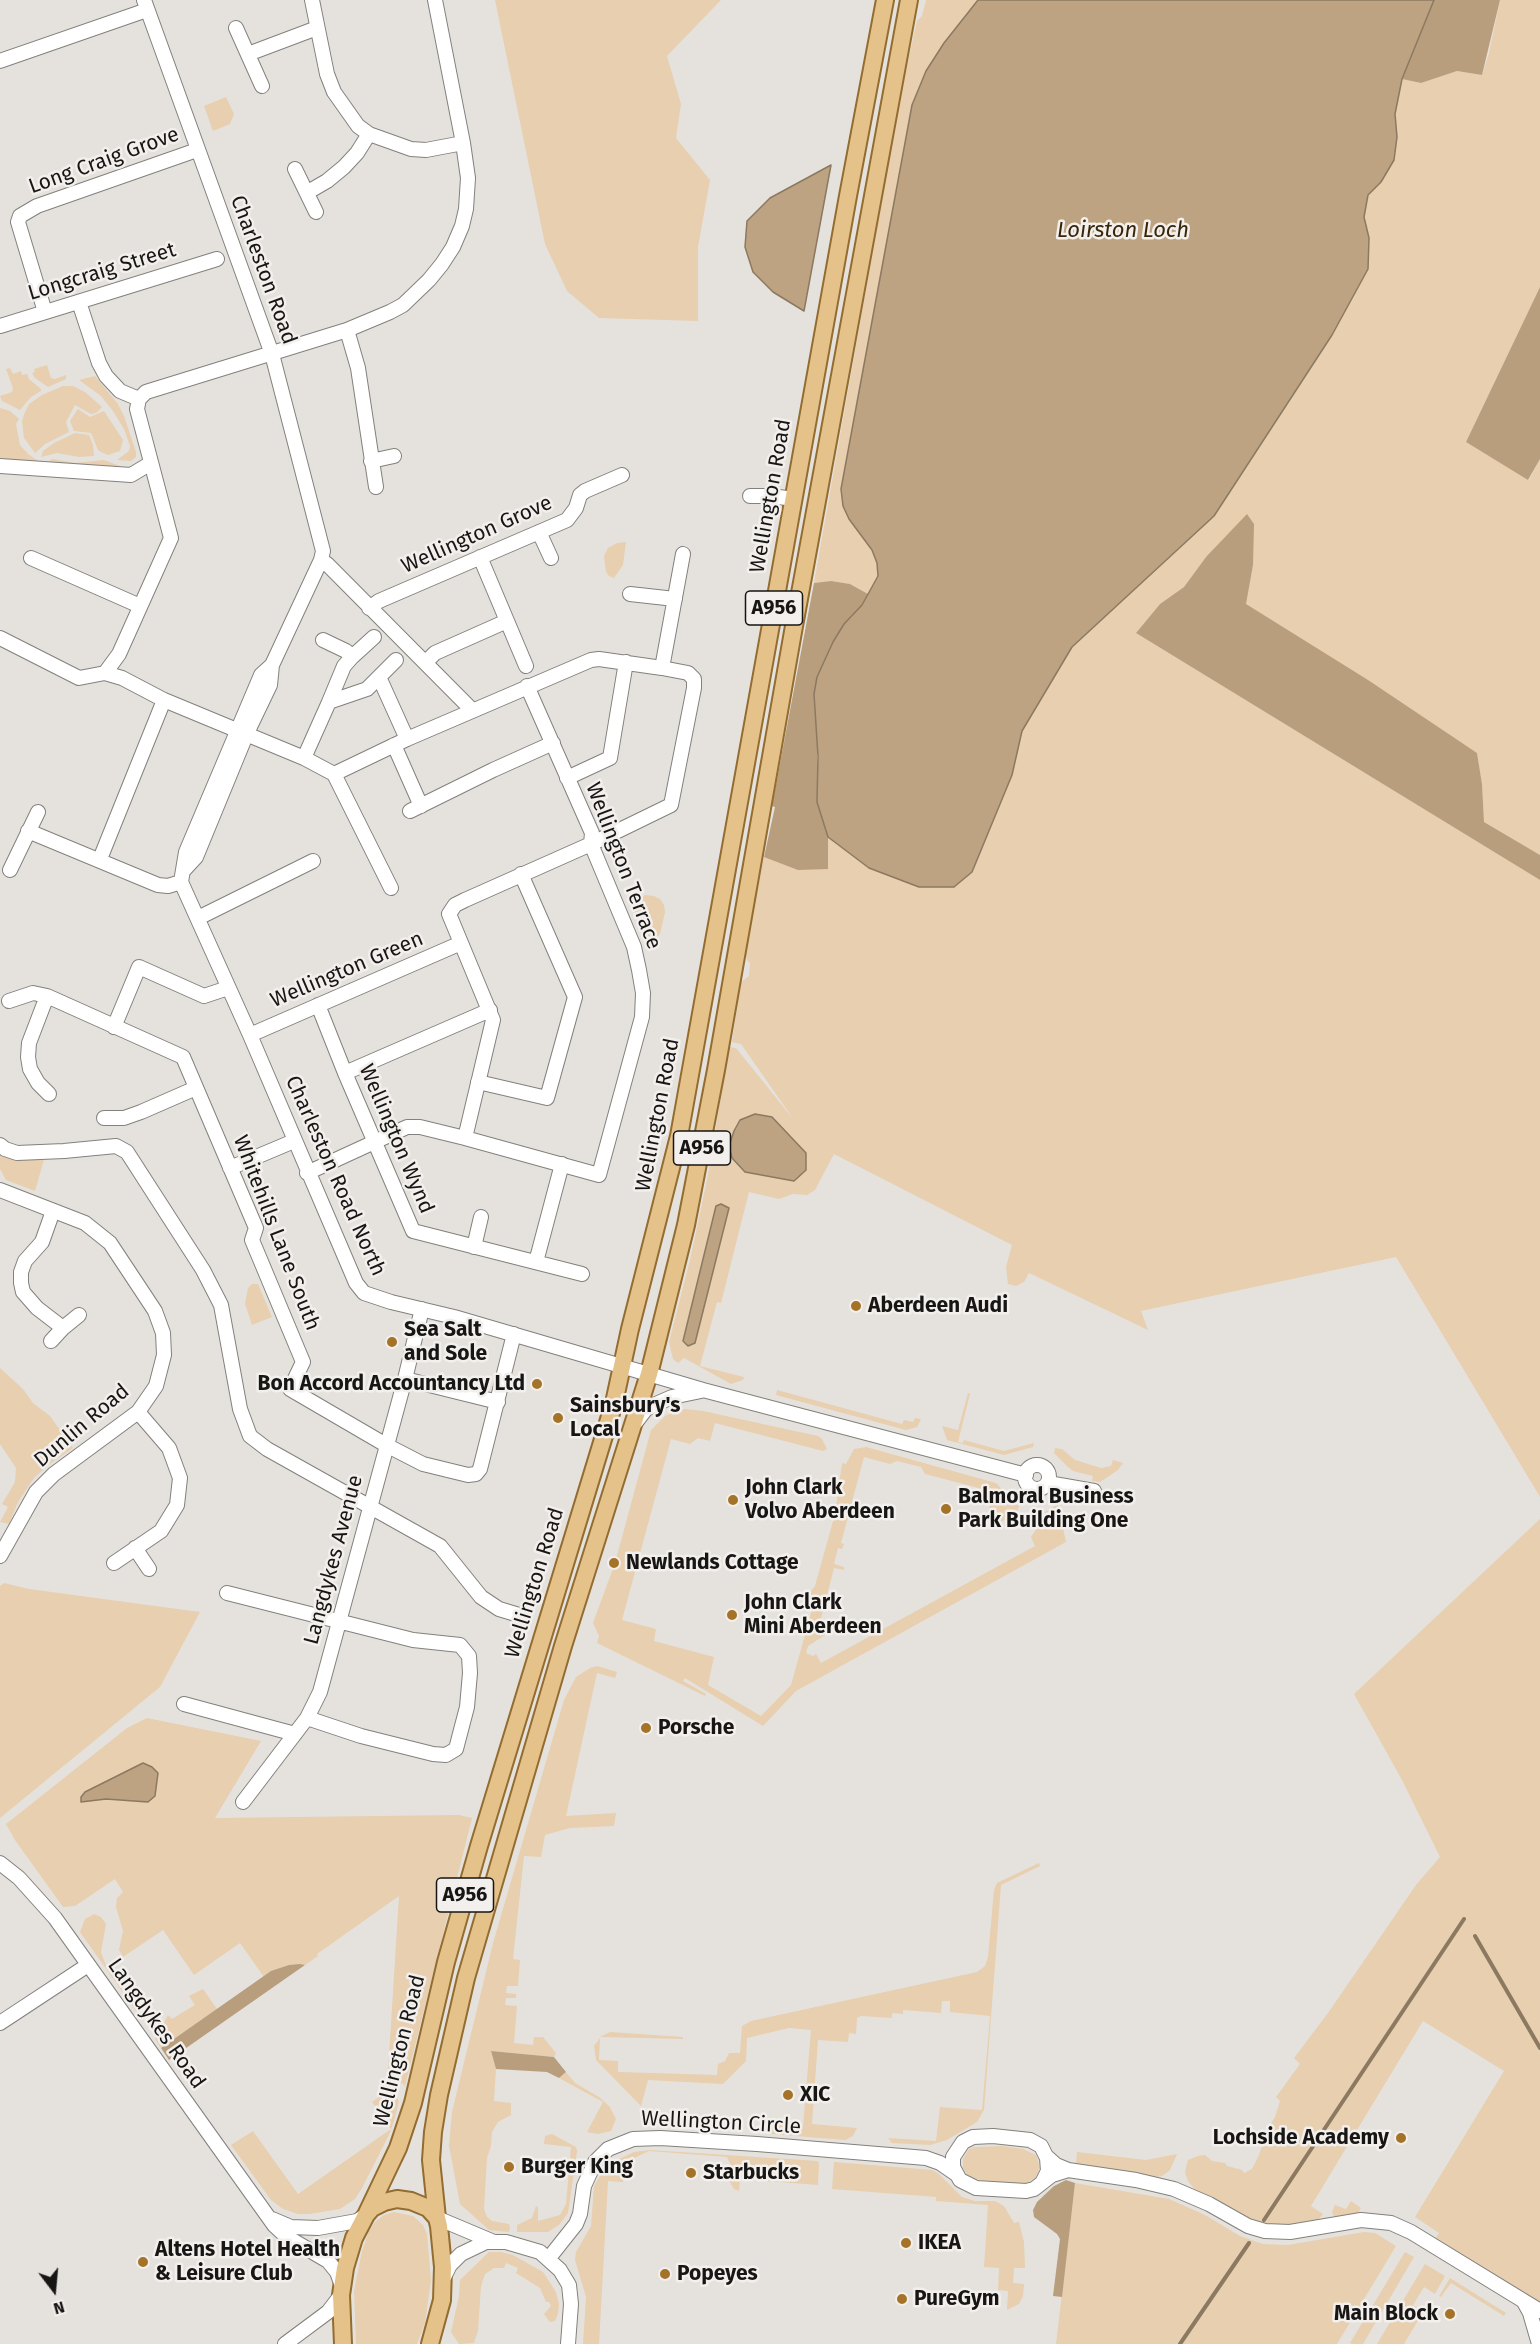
<!DOCTYPE html>
<html>
<head>
<meta charset="utf-8">
<style>
	body { margin:0 }
	#map { position:relative; width:1540px; height:2344px; overflow:hidden; background:#e5e2de; font-family:"Fira Sans",sans-serif }
	canvas { display:block }
	.north { position:absolute; left:24px; top:2260px; width:60px; height:60px; -webkit-text-stroke:4px #f2efec; paint-order:stroke; rotate:164deg; font-size:16px; font-weight:700; line-height:24px; text-align:center; color:#171615 }
	.north::after { content:''; display:block; margin:auto; width:21px; height:27px; background:#171615; clip-path:polygon(50% 0,100% 100%,50% 72%,0 100%) }
</style>
</head>
<body>
<div id="map">
<canvas width="1540" height="2344"></canvas>
<div class="north">N</div>
</div>
<script>
const c = document.querySelector('canvas').getContext('2d');
c.lineJoin = 'round';
function paint(path, color) { c.fillStyle = color; c.fill(path, 'evenodd'); }
const shape = rows => new Path2D(rows.map(r => 'M' + r).join(''));
function strokePath(path, color, width, dash) { c.strokeStyle = color; c.lineWidth = width; c.lineCap = dash ? 'butt' : 'round'; c.setLineDash(dash || []); c.stroke(path); }
function label(font, color, halo, rows, align = 'center') {
  c.font = font + ' "Fira Sans",sans-serif'; c.lineWidth = 5; c.setLineDash([]); c.textBaseline = 'middle'; c.strokeStyle = halo; c.fillStyle = color; for (const [text, x, y, turn = 0] of rows) {
    c.save(); c.translate(x, y); c.rotate((+turn || 0) * Math.PI / 180); c.textAlign = isNaN(turn) ? turn : align; if (halo) c.strokeText(text, 0, 0); c.fillText(text, 0, 0); c.restore();
  }
}
paint(shape([
	[495,0,721,0,667,56,681,104,676,138,710,180,698,247,698,321,599,318,567,291,545,244],
	[926,0,978,0,944,43,926,71,912,105,841,489,843,506,849,519,872,550,877,563,878,576,868,594,850,584,831,581,814,583,900,97,917,21,922,16],
	[1500,0,1540,0,1540,287,1466,442,1529,480,1540,459,1540,855,1484,822,1482,784,1477,753,1245,604,1253,565,1206,557,1184,587,1160,604,1136,633,1540,880,1540,1497,1396,1257,1141,1311,1148,1330,1029,1273,1024,1282,1016,1286,1008,1284,1006,1267,1012,1245,834,1154,815,1190,807,1195,793,1194,779,1199,749,1192,721,1303,717,1302,700,1366,744,1377,743,1380,731,1384,684,1358,678,1363,673,1359,669,1342,690,1260,708,1175,729,1047,736,1048,794,1120,741,1044,732,1042,741,982,749,976,750,963,747,960,745,951,764,857,828,869,828,837,869,868,972,872,1012,775,1022,731,1072,647,1214,516,1332,335,1368,269,1369,238,1364,217,1368,195,1381,182,1397,137,1395,114,1402,79,1421,83,1457,71,1482,75,1489,53],
	[226,97,234,114,230,124,213,131,204,106],
	[47,365,51,378,55,379,66,375,66,379,48,387,35,378,32,373,35,372,34,369],
	[10,368,13,374,21,371,22,375,27,374,29,379,41,389,41,391,31,397,20,410,2,401,0,396,12,392,13,388,6,369],
	[95,376,118,404,124,416,136,452,136,457,131,461,117,460,129,451,130,446,124,429,113,411,101,396,79,380],
	[63,386,73,386,85,392,102,407,96,413,91,414,75,405,66,422,69,432,45,444,35,453,24,438,22,421,25,412,29,404,42,395],
	[0,408,10,411,19,419,16,424,20,445,28,454,43,464,0,461],
	[78,409,90,417,104,411,123,440,120,451,108,455,101,452,98,450,91,433,74,431,70,421],
	[75,433,89,435,93,445,94,456,79,457,57,453,41,457,43,451,54,443],
	[53,459,75,463,104,460,125,468,115,472,107,466,50,465,50,460],
	[626,542,623,565,614,578,609,576,606,572,604,556,608,548,617,543],
	[645,895,654,896,660,899,664,905,665,912,660,934,658,936,650,937,640,930,633,905,637,900],
	[0,1149,45,1156,35,1191,6,1180,0,1169],
	[252,1284,258,1284,272,1317,252,1325,245,1304,248,1288],
	[0,1368,23,1389,33,1403,50,1416,73,1448,47,1466,34,1478,18,1502,9,1524,0,1522,8,1507,2,1504,15,1482,16,1468,0,1444],
	[777,1390,902,1424,904,1420,913,1422,915,1418,921,1419,917,1427,906,1430,776,1395],
	[968,1393,970,1394,958,1442,963,1443,964,1440,1004,1451,1034,1443,1033,1447,1004,1455,947,1440,942,1426,958,1430],
	[685,1409,703,1411,818,1436,822,1439,827,1449,823,1451,715,1423,710,1441,698,1438,690,1444,671,1439,622,1620,656,1629,654,1641,714,1657,708,1685,761,1716,791,1685,815,1599,806,1597,815,1586,818,1575,835,1514,842,1463,846,1464,854,1449,866,1447,996,1483,1019,1506,1017,1513,997,1524,992,1523,994,1514,988,1512,994,1492,925,1474,921,1467,897,1461,890,1464,864,1457,841,1543,844,1544,842,1549,838,1548,834,1564,844,1567,844,1570,834,1568,818,1630,826,1633,825,1635,808,1646,806,1653,813,1656,816,1654,821,1663,1035,1546,1031,1537,1037,1528,1038,1521,1042,1522,1045,1512,1058,1504,1066,1542,796,1691,763,1726,685,1678,683,1681,706,1694,705,1696,597,1643,599,1636,593,1623,615,1563,651,1430,666,1415],
	[1055,1448,1062,1449,1075,1460,1101,1468,1111,1466,1113,1460,1123,1463,1118,1470,1100,1482,1092,1481,1093,1476,1073,1471,1068,1467,1054,1453],
	[1540,1519,1540,2303,1435,2239,1439,2233,1415,2217,1504,2071,1423,2021,1311,2206,1323,2214,1317,2221,1294,2227,1261,2225,1197,2192,1188,2181,1185,2172,1188,2160,1198,2156,1205,2155,1212,2161,1225,2163,1227,2166,1242,2170,1244,2173,1252,2169,1259,2155,1268,2128,1275,2117,1280,2101,1276,2097,1300,2064,1294,2058,1328,2013,1416,1885,1440,1857,1402,1780,1354,1694],
	[4,1583,29,1589,200,1612,160,1687,0,1818,0,1586],
	[597,1666,617,1672,615,1678,597,1673,566,1816,616,1813,614,1826,570,1828,545,1835,541,1857,524,1856,513,1959,520,1960,518,1986,507,1986,506,1993,516,1994,516,1998,506,1998,505,2005,517,2006,514,2043,533,2045,534,2037,543,2037,556,2053,554,2057,491,2051,496,2069,494,2101,511,2103,511,2115,498,2122,492,2132,491,2146,487,2158,484,2209,487,2217,492,2221,509,2224,510,2228,509,2232,489,2230,460,2204,449,2146,452,2112,493,1943,564,1700,576,1677,590,1668],
	[147,1718,261,1741,215,1818,459,1815,472,1818,405,2086,388,2072,399,1896,317,1954,318,1956,305,1965,289,1965,264,1977,240,1943,194,1975,163,1930,123,1957,119,1950,123,1931,116,1907,117,1898,123,1892,115,1879,75,1906,63,1907,15,1840,6,1824,127,1728],
	[1039,1863,1040,1866,1001,1885,984,2110,977,2122,947,2140,930,2145,892,2143,888,2138,936,2141,940,2107,982,2110,990,2016,950,2012,950,2001,942,2001,941,2013,903,2010,903,2014,892,2013,892,2018,861,2016,857,2018,856,2034,849,2033,848,2042,818,2040,812,2124,857,2128,853,2136,845,2140,771,2134,768,2131,769,2124,803,2126,811,2030,789,2028,747,2038,746,2061,723,2084,648,2080,641,2106,596,2060,594,2046,600,2038,599,2060,618,2061,618,2072,717,2075,718,2064,725,2061,729,2053,740,2053,742,2026,751,2021,977,1972,985,1966,988,1957,994,1890,997,1883],
	[94,1914,101,1917,106,1924,101,1952,105,1963,143,2017,141,2018,80,1932,85,1919],
	[203,1989,217,2009,161,2048,155,2039,168,2015,172,2019,195,2005,189,1996],
	[610,2032,683,2037,683,2039,600,2037],
	[566,2072,575,2083,599,2097,610,2107,616,2119,611,2131,598,2134,587,2132,603,2102,559,2078],
	[387,2079,399,2101,394,2121,389,2135,362,2188,355,2199,340,2209,309,2214,298,2214,283,2209,271,2200,231,2145,253,2131,298,2194,391,2129,372,2102,386,2092],
	[552,2134,576,2147,577,2151,568,2213,559,2225,548,2232,517,2232,517,2225,532,2218,536,2206,538,2207,538,2221,560,2215,566,2204,571,2147,544,2144,545,2136],
	[1002,2146,1023,2149,1036,2155,1040,2167,1036,2177,1027,2183,1007,2184,986,2182,968,2176,963,2168,963,2159,969,2149,975,2147],
	[650,2150,818,2161,819,2164,818,2185,740,2179,739,2191,734,2189,730,2182,731,2166,727,2157,649,2151,634,2158,625,2166,623,2182,608,2181,599,2344,583,2344,586,2297,575,2260,576,2252,591,2226,594,2186,600,2176,617,2160,634,2152],
	[1077,2152,1146,2160,1177,2154,1170,2170,1162,2176,1152,2178,1076,2166],
	[834,2162,932,2170,939,2174,962,2197,975,2201,995,2201,1004,2206,1014,2223,1019,2222,1024,2242,1025,2268,1014,2268,1013,2283,1024,2284,1023,2296,1019,2304,1007,2310,1008,2291,998,2290,999,2268,984,2267,988,2205,936,2201,936,2197,832,2189],
	[1075,2183,1169,2199,1205,2215,1240,2236,1263,2244,1288,2245,1364,2232,1375,2233,1396,2246,1337,2344,1056,2344],
	[1351,2201,1361,2208,1358,2213,1334,2218,1332,2212,1335,2205,1346,2209],
	[394,2212,413,2216,423,2225,427,2234,431,2280,425,2323,417,2344,356,2344,354,2291,362,2251,369,2231,375,2222,384,2215],
	[489,2252,501,2252,513,2255,543,2272,556,2292,559,2304,558,2314,555,2321,550,2322,544,2314,551,2306,549,2302,546,2302,540,2288,516,2273,518,2268,506,2263,504,2268,494,2268,485,2274,481,2286,478,2331,474,2343,459,2344,451,2332,459,2296,460,2280],
	[1405,2252,1414,2257,1363,2344,1352,2344,1350,2343],
	[1425,2264,1445,2276,1435,2294,1424,2287,1413,2305,1423,2312,1404,2344,1377,2344],
	[1450,2278,1506,2313,1504,2316,1451,2283,1441,2297,1439,2296]
]), '#e7cfaf');
paint(shape([
	[1434,0,1500,0,1482,75,1457,71,1421,83,1402,79],
	[1540,287,1540,459,1528,480,1466,442],
	[1247,514,1254,524,1253,565,1246,604,1368,680,1477,753,1482,784,1484,822,1540,855,1540,880,1136,633,1160,604,1184,587,1206,557],
	[831,581,850,584,868,594,862,605,844,624,833,642,817,677,817,802,828,837,828,869,798,870,764,857,775,807,772,806,814,583],
	[300,1964,305,1965,169,2060,161,2048,271,1971,289,1965],
	[491,2051,554,2057,566,2072,559,2078,547,2072,496,2069],
	[1066,2180,1075,2183,1062,2297,1053,2296,1060,2239,1057,2234,1034,2217,1033,2210,1037,2202,1054,2186]
]), '#b89e7d');
const water = shape([
	[978,0,1434,0,1402,79,1395,114,1397,137,1394,160,1381,182,1368,195,1364,217,1369,238,1368,269,1332,335,1214,516,1072,647,1022,731,1012,775,972,872,954,887,919,887,869,868,828,837,817,802,818,756,814,694,817,677,833,642,844,624,862,605,878,576,877,563,872,550,849,519,843,506,841,489,912,105,926,71,944,43,978,0],
	[831,165,804,311,773,292,753,272,745,247,747,221,770,198,831,165],
	[755,1114,772,1117,806,1153,806,1170,794,1181,745,1172,732,1158,729,1146,734,1131,740,1120,755,1114],
	[721,1204,729,1208,695,1343,688,1346,683,1341,716,1206,721,1204],
	[143,1763,152,1767,158,1773,155,1796,148,1802,106,1799,81,1802,81,1797,85,1792,143,1763]
]);
paint(water, '#bda382');
strokePath(water, '#8b7961', 1.5);
strokePath(shape([
	[1475,1936,1540,2048],
	[1264,2220,1464,1919],
	[1180,2344,1249,2243]
]), '#8b7961', 4);
const minor = shape([
	[144,0,272,354,323,551,321,560,272,665,270,685,247,733,196,857,184,870],
	[312,0,327,74,334,92,358,126,369,134,411,149,426,150,463,143],
	[236,28,262,86],
	[248,54,317,28],
	[0,61,147,10],
	[295,169,316,212],
	[308,192,327,181,344,167,357,153,369,134],
	[79,302,99,363,106,376,120,391,139,399],
	[45,312,18,222,20,216,37,206,197,150],
	[0,326,217,259],
	[347,330,358,368,376,487],
	[139,399,146,392,347,330,390,312,403,305,429,280,442,264,453,247,462,226,466,209,468,178,463,143,435,0],
	[371,461,394,456],
	[0,466,131,475,151,463],
	[750,496,771,496,794,499],
	[539,532,551,558],
	[480,557,526,666],
	[31,558,140,606],
	[321,560,327,564,472,710],
	[630,594,675,599],
	[369,608,379,601,567,520,576,508,580,495,585,491,622,475],
	[0,638,79,678,105,673,122,678,164,700,304,758,334,774,391,888],
	[323,640,346,651,352,657,344,666,329,702],
	[352,657,374,637],
	[426,662,435,653,507,621],
	[272,665,261,675,186,852,181,882,250,1035,356,1283,364,1293,391,1302,454,1317,703,1390,1026,1475],
	[662,668,683,554],
	[105,673,119,654,171,538,137,409,139,399],
	[379,677,407,739],
	[394,745,421,806],
	[304,758,329,702,367,689,396,660],
	[334,774,407,739,591,660,599,659,662,668,688,673,694,679,694,688,671,805,591,844,465,900,455,905,449,914,493,1020,465,1138],
	[567,778,610,758,626,662],
	[410,811,493,770,553,743],
	[28,831,158,885,168,886,181,882],
	[100,859,164,700],
	[10,870,38,812],
	[198,918,313,861],
	[47,996,29,1043,28,1057,30,1069,38,1083,49,1094],
	[9,1001,33,993,47,996,183,1057,256,1228,252,1240,303,1362,290,1389,386,1445,423,1464,468,1475,476,1474,480,1469,514,1334],
	[318,1005,345,1073,413,1231,582,1274],
	[114,1027,139,967,204,996,228,988],
	[250,1035,461,943],
	[345,1073,490,1010],
	[478,1082,547,1098,575,997,521,874],
	[104,1118,124,1118,141,1112,196,1088],
	[0,1145,5,1149,17,1153,64,1151,116,1146,127,1152,203,1270,221,1305,240,1409,250,1436,267,1449,440,1546,481,1597,499,1609,519,1615],
	[230,1168,294,1141],
	[307,1173,407,1127,420,1127,465,1138,599,1175,642,1017,643,993,639,970,634,947,591,844,592,833,527,686],
	[0,1190,85,1223,110,1243,155,1311,163,1333,164,1355,156,1386,138,1412,54,1474,36,1492,0,1556],
	[53,1211,42,1242,25,1261,21,1272,21,1283,23,1292,37,1308,63,1328,79,1315],
	[474,1247,481,1217],
	[536,1262,562,1164],
	[51,1341,63,1328],
	[405,1379,498,1402],
	[636,1422,646,1409,656,1404,672,1397,701,1391],
	'1025 1477a12 12 0 1 1 24 0a12 12 0 1 1-24 0Z',
	[1048,1483,1094,1491],
	[135,1548,149,1569],
	[114,1563,161,1531,177,1505,180,1478,169,1448,138,1412],
	[227,1593,413,1640,460,1645,469,1656,470,1673,467,1707,456,1749,446,1755,433,1754,361,1736,307,1718],
	[184,1704,295,1734],
	[243,1802,307,1718,320,1692,405,1379,422,1309],
	[0,1863,19,1878,55,1918,274,2225,287,2237,328,2261,337,2272,342,2286],
	[0,2023,88,1965],
	[1046,2156,1056,2165,1068,2170,1136,2180,1174,2189,1209,2204,1248,2226,1265,2231,1290,2232,1361,2220,1391,2223,1411,2232,1540,2311],
	[1043,2181,1048,2171,1047,2158,1041,2146,1030,2140,993,2136,973,2137,963,2142,953,2157,953,2167,960,2180,976,2188,1026,2191,1034,2189,1052,2175,1068,2170],
	[437,2218,494,2242],
	[272,2219,291,2227,318,2228,357,2221,366,2215],
	[549,2258,576,2224,580,2214,584,2186,595,2162,608,2149,633,2139,660,2138,757,2144,926,2158,940,2163,956,2174],
	[443,2279,450,2265,461,2254,486,2242,506,2242,540,2252,560,2270,569,2285,571,2304,568,2344],
	[1524,2302,1530,2313,1539,2344],
	[285,2344,328,2312,341,2295]
]);
const major = shape([
	[367,2213,398,2148,413,2103,446,1962,479,1846,614,1403,630,1329,679,1136,848,196,885,0],
	[437,2218,431,2160,433,2132,439,2095,466,1978,563,1646,649,1374,686,1225,716,1070,794,626,909,0],
	[343,2344,341,2295,345,2268,354,2238,366,2215,372,2208,384,2202,397,2199,411,2201,428,2208,437,2218,439,2226,443,2267,442,2300,430,2344]
]);
strokePath(minor, '#83817d', 16);
strokePath(major, '#936c30', 20);
strokePath(minor, '#fff', 14);
strokePath(major, '#e6c28b', 16);
for (const [x, y, r, color] of [
	[856,1306,6,"#a47328"],
	[392,1342,6,"#a47328"],
	[537,1384,6,"#a47328"],
	[558,1418,6,"#a47328"],
	[733,1500,6,"#a47328"],
	[946,1509,6,"#a47328"],
	[614,1563,6,"#a47328"],
	[732,1615,6,"#a47328"],
	[646,1728,6,"#a47328"],
	[788,2095,6,"#a47328"],
	[1401,2138,6,"#a47328"],
	[509,2167,6,"#a47328"],
	[691,2173,6,"#a47328"],
	[906,2243,6,"#a47328"],
	[143,2262,6,"#a47328"],
	[665,2274,6,"#a47328"],
	[902,2299,6,"#a47328"],
	[1450,2314,6,"#a47328"]
]) { const dot = new Path2D(); dot.arc(x, y, r, 0, 2 * Math.PI); c.fillStyle = color; c.fill(dot); strokePath(dot, '#f2efec', 2); }
for (const [x, y, w] of [
	[774,608,57],
	[702,1148,57],
	[465,1895,57]
]) { const box = new Path2D(); box.roundRect(x - w / 2, y - 17, w, 34, 4.5); c.fillStyle = '#f2efec'; c.fill(box); strokePath(box, '#171615', 1.5); }
label('bold 20px', '#171615', null, [
	["A956",774,608],
	["A956",702,1148],
	["A956",465,1895]
]);
label('21px', '#171615', '#f2efec', [
	["Long Craig Grove",104,161,-20],
	["Charleston Road",263,270,70],
	["Longcraig Street",102,272,-17],
	["Wellington Road",771,496,-80],
	["Wellington Grove",477,535,-24],
	["Wellington Terrace",623,866,69],
	["Wellington Green",347,970,-23],
	["Wellington Road",658,1115,-79],
	["Wellington Wynd",396,1139,67],
	["Charleston Road North",335,1176,66],
	["Whitehills Lane South",276,1233,69],
	["Dunlin Road",82,1426,-40],
	["Langdykes Avenue",334,1560,-75],
	["Wellington Road",535,1583,-73],
	["Langdykes Road",156,2024,55],
	["Wellington Road",400,2051,-76],
	["Wellington Circle",721,2123,3]
]);
label('bold 21px', '#171615', '#f2efec', [
	["Aberdeen Audi",868,1306],
	["Sea Salt",404,1330],
	["and Sole",404,1354],
	["Bon Accord Accountancy Ltd",525,1384,"right"],
	["Sainsbury's",570,1406],
	["Local",570,1430],
	["John Clark",745,1488],
	["Volvo Aberdeen",745,1512],
	["Balmoral Business",958,1497],
	["Park Building One",958,1521],
	["Newlands Cottage",626,1563],
	["John Clark",744,1603],
	["Mini Aberdeen",744,1627],
	["Porsche",658,1728],
	["XIC",800,2095],
	["Lochside Academy",1389,2138,"right"],
	["Burger King",521,2167],
	["Starbucks",703,2173],
	["IKEA",918,2243],
	["Altens Hotel Health",155,2250],
	["& Leisure Club",155,2274],
	["Popeyes",677,2274],
	["PureGym",914,2299],
	["Main Block",1438,2314,"right"]
], 'left');
label('italic 22px', '#392608', '#f2efec', [
	["Loirston Loch",1123,231]
]);
</script>
</body>
</html>
